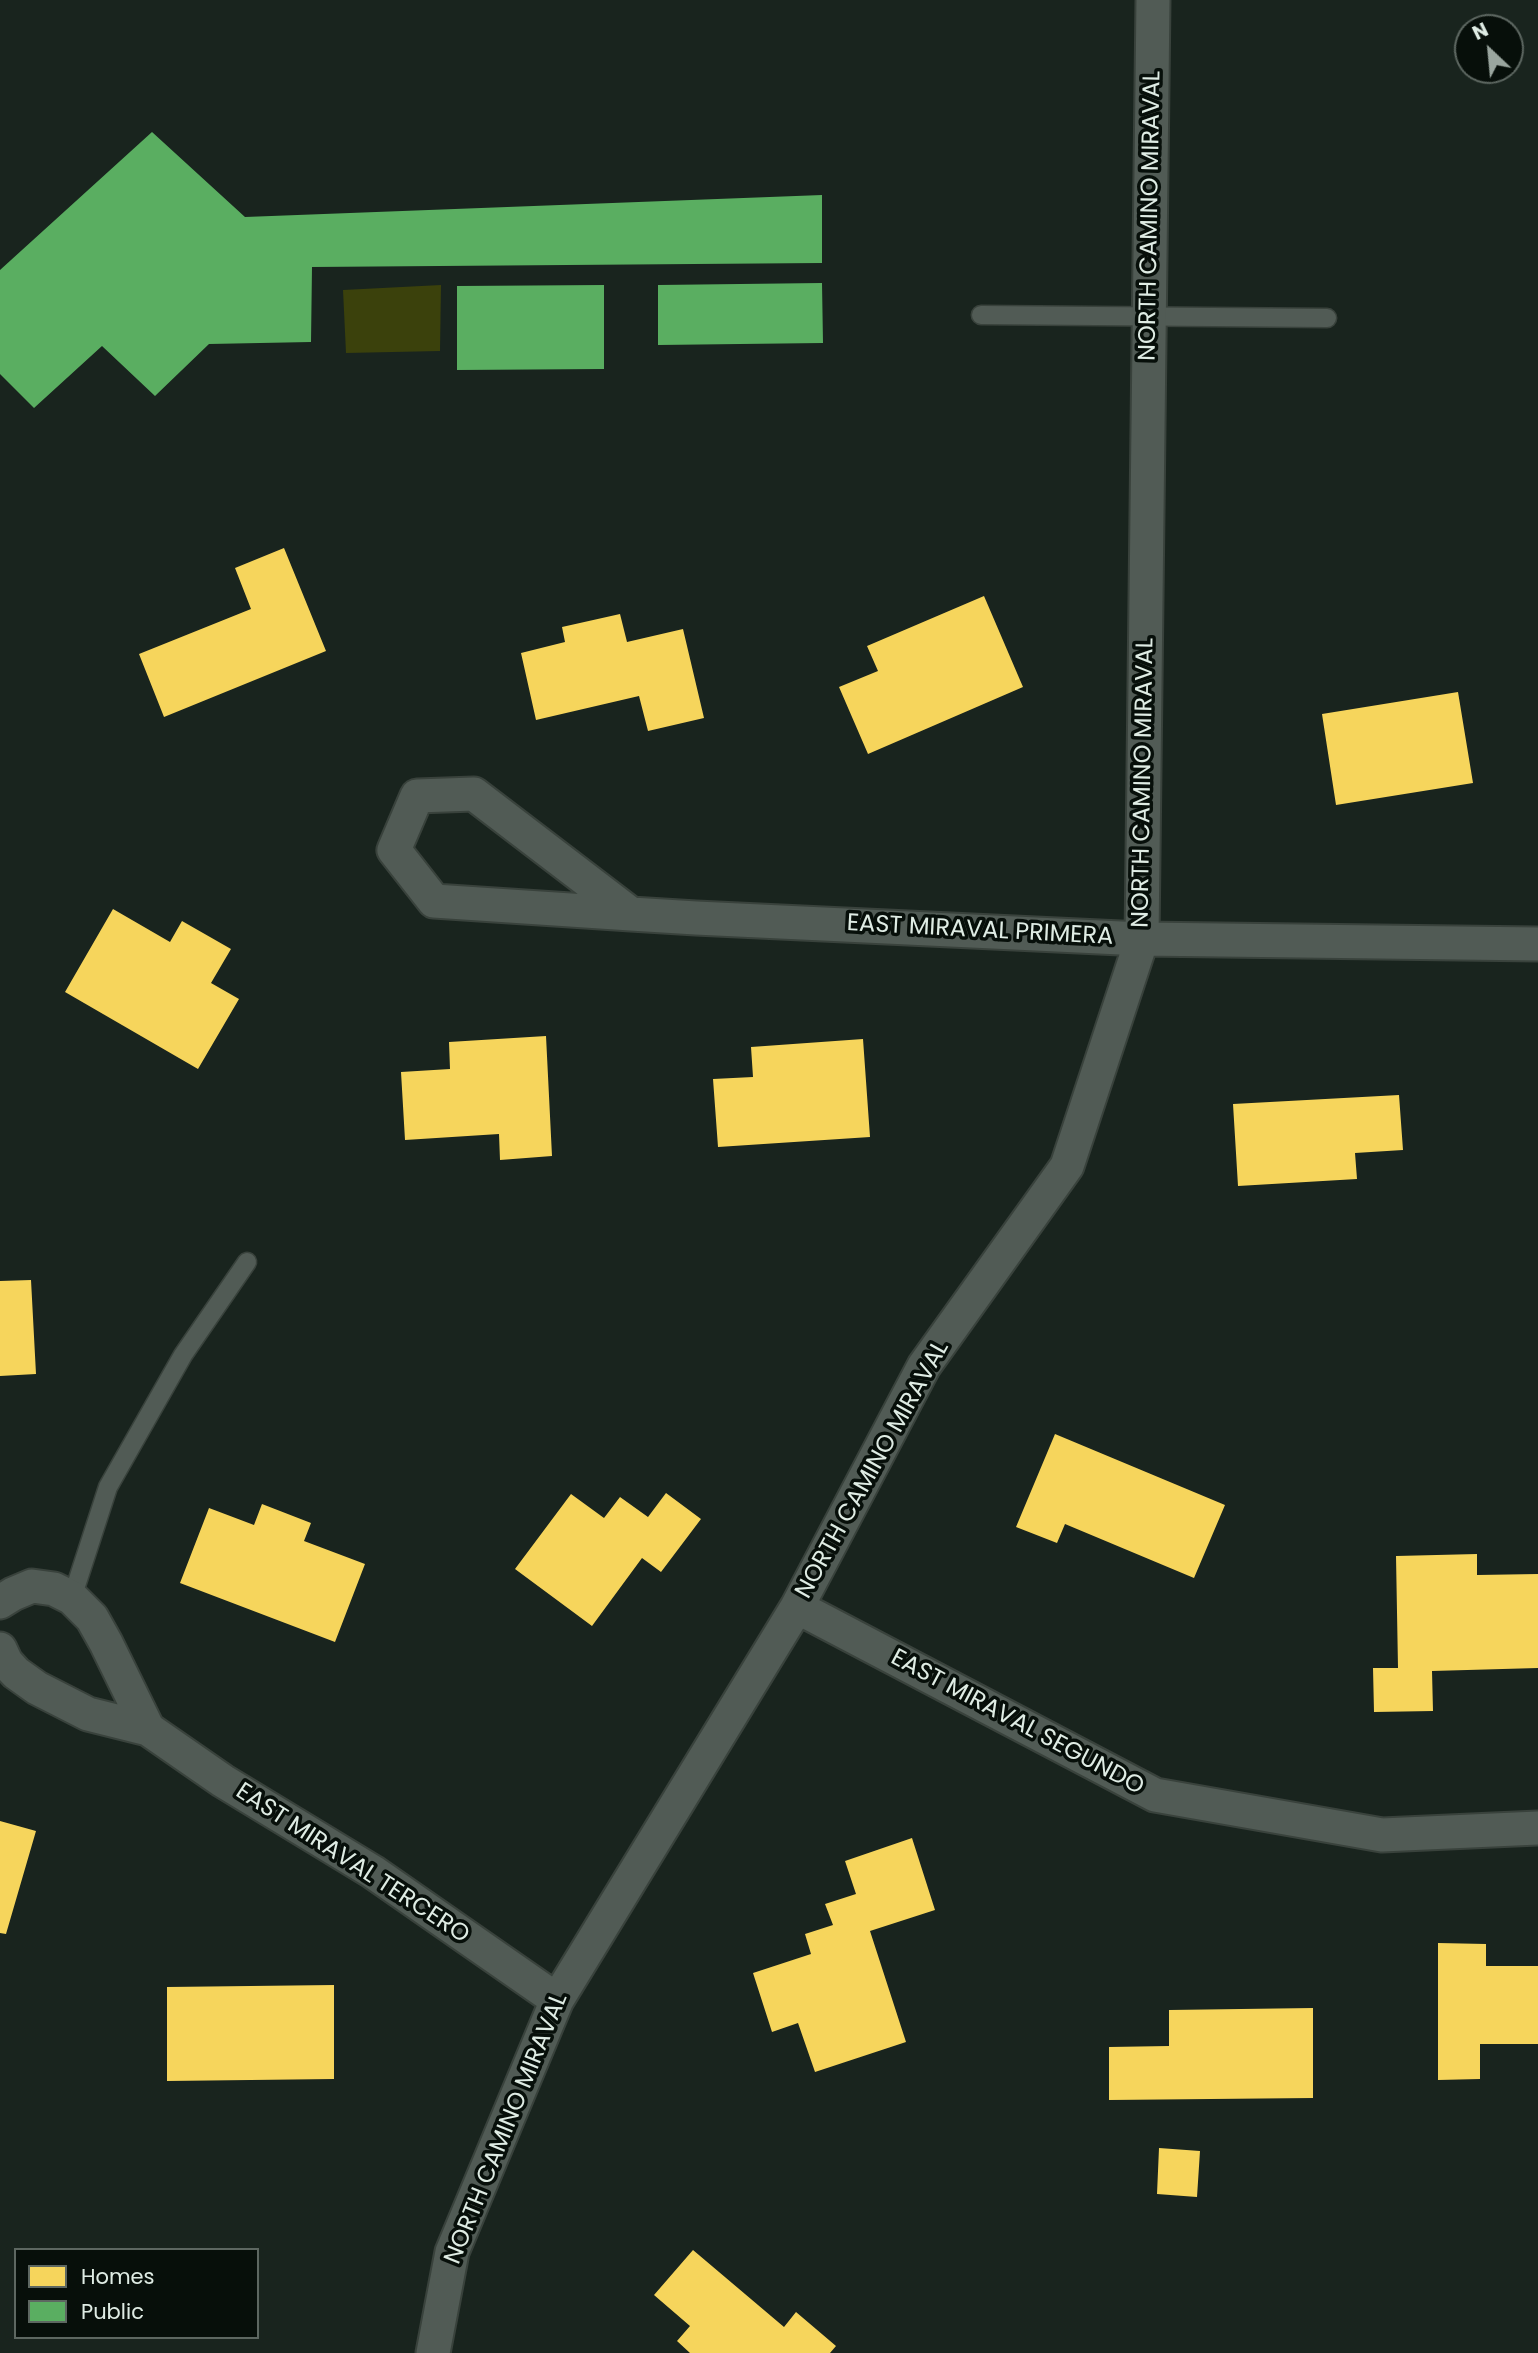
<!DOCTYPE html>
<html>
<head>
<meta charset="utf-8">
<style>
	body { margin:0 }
	#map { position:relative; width:1538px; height:2353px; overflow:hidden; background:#19241e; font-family:Poppins,sans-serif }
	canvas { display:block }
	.legend { position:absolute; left:14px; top:2248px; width:245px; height:91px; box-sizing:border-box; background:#070f0a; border:2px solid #5d6761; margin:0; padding:9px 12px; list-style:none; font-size:21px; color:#dfece4 }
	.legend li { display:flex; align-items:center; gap:14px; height:35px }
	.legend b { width:35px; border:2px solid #5d6761 }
	.north { position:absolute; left:1454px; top:14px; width:70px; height:70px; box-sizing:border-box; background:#070f0a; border:2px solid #5d6761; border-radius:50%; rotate:334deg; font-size:19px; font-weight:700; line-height:28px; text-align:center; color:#dfece4 }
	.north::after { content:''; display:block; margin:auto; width:24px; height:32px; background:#9aa69f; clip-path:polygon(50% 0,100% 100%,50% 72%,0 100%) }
</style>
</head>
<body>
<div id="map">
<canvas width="1538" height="2353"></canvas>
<ul class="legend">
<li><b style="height:19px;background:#f6d55c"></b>Homes</li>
<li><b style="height:19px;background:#5aae61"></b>Public</li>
</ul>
<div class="north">N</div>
</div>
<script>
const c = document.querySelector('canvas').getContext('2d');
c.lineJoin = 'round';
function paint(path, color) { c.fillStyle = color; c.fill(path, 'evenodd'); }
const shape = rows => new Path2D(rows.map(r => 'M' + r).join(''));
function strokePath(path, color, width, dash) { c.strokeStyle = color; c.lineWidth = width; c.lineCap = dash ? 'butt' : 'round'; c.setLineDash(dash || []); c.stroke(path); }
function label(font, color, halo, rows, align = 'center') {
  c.font = font + ' Poppins,sans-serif'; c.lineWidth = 7; c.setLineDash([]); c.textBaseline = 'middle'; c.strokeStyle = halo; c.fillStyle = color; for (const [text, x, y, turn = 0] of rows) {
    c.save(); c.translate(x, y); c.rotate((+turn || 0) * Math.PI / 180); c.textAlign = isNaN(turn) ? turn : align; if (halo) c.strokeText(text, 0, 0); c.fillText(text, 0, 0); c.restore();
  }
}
paint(shape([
	[441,285,440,351,346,353,343,290]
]), '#3b410c');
paint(shape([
	[284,548,326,651,164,717,139,654,251,609,235,568],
	[984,596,1023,687,868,754,839,687,878,671,867,646],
	[620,614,627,642,683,629,704,718,648,731,639,696,536,720,521,653,565,642,562,627],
	[1458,692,1473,783,1336,805,1322,714],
	[113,909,170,942,182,921,231,949,211,983,239,999,198,1069,65,992],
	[546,1036,552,1156,500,1160,499,1134,405,1140,401,1072,450,1069,449,1042],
	[863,1039,870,1137,718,1147,713,1079,753,1077,751,1047],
	[1399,1095,1403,1150,1355,1153,1357,1179,1238,1186,1233,1104],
	[31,1280,36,1374,0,1376,0,1281],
	[1055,1434,1225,1505,1194,1578,1065,1524,1057,1543,1016,1527],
	[666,1493,701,1519,661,1572,642,1558,592,1626,515,1569,571,1494,604,1518,620,1497,648,1517],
	[262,1504,311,1523,304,1541,365,1564,335,1642,180,1583,209,1508,254,1525],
	[1477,1554,1477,1575,1538,1574,1538,1668,1432,1671,1433,1711,1374,1712,1373,1668,1398,1668,1396,1556],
	[0,1821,36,1831,6,1934,0,1933],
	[912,1838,935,1910,870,1931,906,2042,815,2072,798,2023,772,2032,753,1973,811,1954,805,1934,833,1925,825,1904,856,1894,845,1861],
	[1438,1943,1486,1944,1486,1966,1538,1966,1538,2044,1480,2044,1480,2079,1438,2080],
	[334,1985,334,2079,167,2081,167,1987],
	[1313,2008,1313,2098,1109,2100,1109,2047,1169,2046,1169,2010],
	[1159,2148,1200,2151,1197,2197,1157,2194],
	[693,2250,784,2327,796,2312,836,2346,830,2353,690,2353,677,2341,690,2326,654,2295]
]), '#f6d55c');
paint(shape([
	[152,132,245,217,822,195,822,263,312,267,311,342,209,344,155,396,102,346,34,408,0,374,0,270],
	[822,283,823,343,658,345,658,285],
	[604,285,604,369,457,370,457,286]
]), '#5aae61');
const lane = shape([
	[981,315,1327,318],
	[72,1598,108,1487,183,1355,247,1262]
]);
const street = shape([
	[631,914,474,794,417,796,394,850,434,901,631,914,696,918,1142,939,1538,944],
	[0,1602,13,1594,32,1586,54,1589,72,1598,92,1618,106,1643,148,1729],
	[797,1607,1155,1795,1382,1835,1538,1828],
	[0,1649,6,1662,16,1673,37,1688,88,1714,148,1729,223,1781,373,1872,557,2000],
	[433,2353,452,2252,557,2000,797,1607,924,1366,1067,1166,1142,939,1153,0]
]);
strokePath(lane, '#39423c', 21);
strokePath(street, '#39423c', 37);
strokePath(lane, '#515b55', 18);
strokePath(street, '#515b55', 33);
label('24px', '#dfece4', '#070f0a', [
	["NORTH CAMINO MIRAVAL",1151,216,-89],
	["NORTH CAMINO MIRAVAL",1144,783,-89],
	["EAST MIRAVAL PRIMERA",980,931,3],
	["NORTH CAMINO MIRAVAL",873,1470,-61],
	["EAST MIRAVAL SEGUNDO",1017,1723,28],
	["EAST MIRAVAL TERCERO",352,1864,33],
	["NORTH CAMINO MIRAVAL",507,2129,-68]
]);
</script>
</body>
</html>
